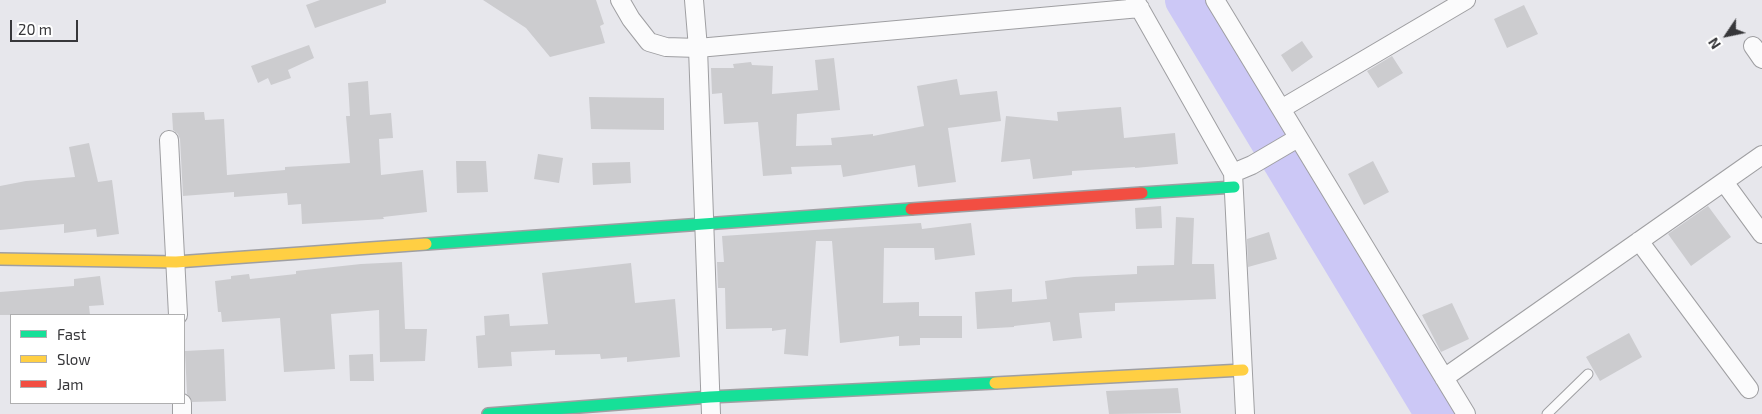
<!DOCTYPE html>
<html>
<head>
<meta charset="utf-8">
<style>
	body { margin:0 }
	#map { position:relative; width:1762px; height:414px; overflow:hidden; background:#e7e7ec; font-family:"Exo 2",sans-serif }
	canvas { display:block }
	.legend { position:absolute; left:10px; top:314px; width:175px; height:90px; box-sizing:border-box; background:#fff; border:1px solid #afafb0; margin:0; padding:6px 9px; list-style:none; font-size:15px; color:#37373a }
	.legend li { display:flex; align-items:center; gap:10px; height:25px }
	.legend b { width:25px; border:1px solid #afafb0 }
	.north { position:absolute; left:1702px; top:10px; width:50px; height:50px; -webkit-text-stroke:4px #fff; paint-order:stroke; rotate:236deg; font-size:14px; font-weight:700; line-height:20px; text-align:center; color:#37373a }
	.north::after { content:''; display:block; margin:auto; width:18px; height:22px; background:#37373a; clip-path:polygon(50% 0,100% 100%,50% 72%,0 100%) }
	.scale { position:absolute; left:10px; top:20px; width:68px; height:22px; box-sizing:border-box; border:2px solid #37373a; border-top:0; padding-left:6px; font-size:15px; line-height:18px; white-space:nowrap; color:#37373a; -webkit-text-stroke:4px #fff; paint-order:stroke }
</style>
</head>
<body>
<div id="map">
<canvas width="1762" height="414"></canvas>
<ul class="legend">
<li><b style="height:6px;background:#16e098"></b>Fast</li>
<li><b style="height:6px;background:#ffcf43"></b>Slow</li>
<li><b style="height:6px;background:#f24e42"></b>Jam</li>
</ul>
<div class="north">N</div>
<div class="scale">20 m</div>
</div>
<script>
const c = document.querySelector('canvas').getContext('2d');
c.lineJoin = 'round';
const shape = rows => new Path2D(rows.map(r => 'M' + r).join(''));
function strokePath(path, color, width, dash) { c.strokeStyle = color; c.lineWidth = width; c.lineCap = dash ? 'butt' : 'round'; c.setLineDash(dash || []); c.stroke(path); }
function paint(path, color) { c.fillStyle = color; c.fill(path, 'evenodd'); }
strokePath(shape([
	[1185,0,1435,414]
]), '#ccc8f6', 40);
paint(shape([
	[320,0,386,0,386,3,315,28,306,5],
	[483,0,596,0,604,24,600,26,605,43,550,57,526,28],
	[1524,5,1538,34,1507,48,1494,19],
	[1302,41,1313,57,1292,72,1281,55],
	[309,45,314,58,288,70,291,78,271,85,268,78,258,83,251,66],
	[1392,56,1403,73,1378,88,1367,71],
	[834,58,840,110,797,114,796,146,832,145,831,138,873,134,873,136,924,126,917,86,957,79,960,95,997,91,1001,121,948,128,956,182,918,187,915,165,843,177,841,165,791,167,792,174,763,176,758,122,724,124,722,93,712,94,711,68,734,68,733,64,751,62,752,65,773,66,772,94,818,90,815,60],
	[368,81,370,115,391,113,393,138,379,139,381,175,423,170,427,212,383,217,384,219,302,224,301,204,288,205,287,193,234,197,234,192,183,196,180,139,178,134,173,130,172,113,204,112,205,120,224,119,227,175,285,170,285,167,350,163,346,116,350,116,348,83],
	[589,97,664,98,664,130,591,129],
	[1121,107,1124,138,1175,133,1178,164,1135,168,1135,167,1072,171,1072,175,1033,179,1030,159,1001,162,1006,116,1058,121,1057,112],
	[89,143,98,182,112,180,119,234,97,237,96,229,64,233,64,224,0,230,0,186,26,181,75,177,69,147],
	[538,154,563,158,559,183,534,179],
	[456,161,486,161,488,192,457,193],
	[1373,161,1389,192,1364,205,1348,174],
	[630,162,631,183,593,185,592,163],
	[1161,206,1162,228,1136,229,1135,208],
	[1708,206,1731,237,1691,266,1668,234],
	[1176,217,1194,218,1192,264,1214,264,1216,299,1115,303,1115,311,1079,313,1082,338,1053,341,1050,322,1014,326,1014,327,977,329,975,292,1012,289,1012,302,1047,299,1045,281,1074,277,1137,274,1137,266,1174,265],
	[921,223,922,229,971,223,975,255,935,260,934,248,884,248,883,303,919,302,919,316,962,316,962,338,920,338,920,345,899,346,899,336,840,343,832,241,816,241,808,356,784,354,786,329,772,331,772,328,726,329,725,288,718,288,717,262,724,262,722,236],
	[1269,232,1277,259,1248,267,1247,239],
	[402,262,405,329,427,329,425,361,380,362,379,310,331,314,335,369,284,372,280,318,222,322,221,312,218,312,215,281,231,279,231,276,249,274,250,279,296,274,296,271,361,264],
	[631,263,635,303,675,299,680,357,627,362,627,357,601,359,600,354,555,355,555,350,511,352,512,366,478,368,476,336,485,335,484,316,509,314,510,326,548,324,542,273],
	[100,276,104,305,89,306,90,315,0,315,0,292,74,286,74,279],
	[1452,303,1469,339,1441,352,1422,315],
	[1629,333,1642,357,1600,381,1586,357],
	[224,349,226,401,192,402,187,394,185,351],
	[373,354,374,381,350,381,349,355],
	[1178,388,1181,413,1109,414,1106,391]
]), '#cccccf');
const lane = shape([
	[1547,414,1588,374]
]);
const street = shape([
	[620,0,631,19,649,42,666,47,698,48,1140,8],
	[694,0,698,48,711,414],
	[1135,0,1233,173,1245,414],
	[1215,0,1466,414],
	[1753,46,1762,59],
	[1281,109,1466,0],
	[169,140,178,315],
	[1233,173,1252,165,1298,138],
	[1724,182,1762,234],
	[1639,241,1749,389],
	[1444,378,1762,155],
	[182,403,182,414]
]);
const fast = shape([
	[1142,193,1234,187],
	[426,244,911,209],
	[488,414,710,397,995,383]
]);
const slow = shape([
	[0,259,176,262,426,244],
	[995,383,1243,370]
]);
const jam = shape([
	[911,209,1142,193]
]);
strokePath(lane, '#9f9fa2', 11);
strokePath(street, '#9f9fa2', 20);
strokePath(fast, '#9f9fa2', 14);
strokePath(slow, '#9f9fa2', 14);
strokePath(jam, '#9f9fa2', 14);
strokePath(lane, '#fbfbfc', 9);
strokePath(street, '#fbfbfc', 18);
strokePath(fast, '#16e098', 11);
strokePath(slow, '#ffcf43', 11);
strokePath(jam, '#f24e42', 11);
</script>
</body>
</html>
